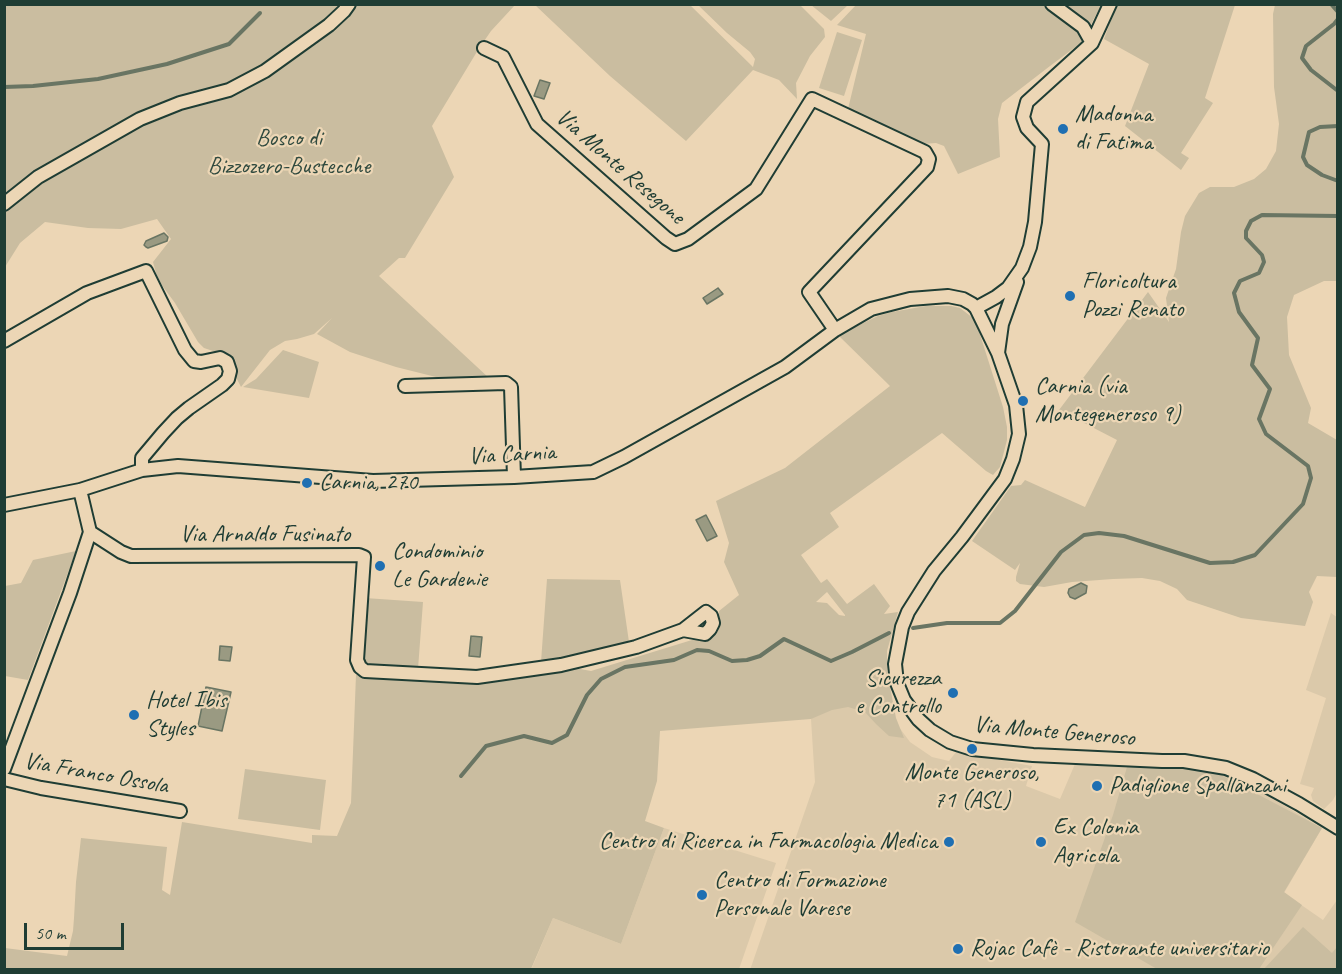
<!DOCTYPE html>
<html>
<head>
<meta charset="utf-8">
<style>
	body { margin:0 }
	#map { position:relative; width:1342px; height:974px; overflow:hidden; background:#ecd6b5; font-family:Caveat,sans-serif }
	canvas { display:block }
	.frame { position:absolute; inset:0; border:6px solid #1f3d34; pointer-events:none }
	.scale { position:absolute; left:24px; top:923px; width:100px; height:27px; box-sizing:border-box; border:3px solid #1f3d34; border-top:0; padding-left:8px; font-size:18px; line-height:21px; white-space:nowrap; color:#1f3d34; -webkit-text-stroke:4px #ecd6b5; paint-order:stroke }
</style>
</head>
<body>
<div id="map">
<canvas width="1342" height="974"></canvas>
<div class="frame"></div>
<div class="scale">50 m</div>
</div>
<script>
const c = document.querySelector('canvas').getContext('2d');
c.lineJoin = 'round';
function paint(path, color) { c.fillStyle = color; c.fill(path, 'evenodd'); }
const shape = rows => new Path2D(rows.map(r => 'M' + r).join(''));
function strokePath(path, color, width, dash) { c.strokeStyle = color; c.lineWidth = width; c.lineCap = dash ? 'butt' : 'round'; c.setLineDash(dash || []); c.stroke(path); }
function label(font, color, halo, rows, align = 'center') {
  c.font = font + ' Caveat,sans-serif'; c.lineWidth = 4.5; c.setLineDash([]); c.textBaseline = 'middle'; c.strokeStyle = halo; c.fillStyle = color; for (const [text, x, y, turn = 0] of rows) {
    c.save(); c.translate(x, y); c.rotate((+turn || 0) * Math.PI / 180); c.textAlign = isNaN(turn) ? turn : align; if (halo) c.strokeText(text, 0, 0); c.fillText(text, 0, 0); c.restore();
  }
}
paint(shape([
	[1331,613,1338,618,1338,791,1333,800,1324,809,1313,801,1311,795,1314,788,1300,784,1326,698,1306,690],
	[824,688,878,699,910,742,932,757,949,761,956,752,1032,766,1026,786,1060,799,1075,764,1127,767,1134,765,1185,768,1217,773,1251,786,1322,828,1284,893,1323,920,1337,900,1337,969,750,970,815,782,811,719],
	[664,828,776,863,739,969,531,970,553,918,621,944]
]), '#dbc9aa');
paint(shape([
	[1117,4,1235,5,1205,98,1213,103,1181,153,1189,158,1181,170,1125,126,1149,64,1104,39],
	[4,5,515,5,491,31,478,50,432,126,454,177,405,258,399,258,379,276,489,378,448,380,396,367,350,352,317,334,332,318,314,334,297,339,285,341,270,350,241,387,236,377,236,370,233,362,228,356,204,348,198,342,175,303,158,280,153,262,171,239,157,219,121,229,88,228,45,222,20,243,5,267],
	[535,5,690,5,753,67,755,59,750,52,727,33,698,5,800,5,824,29,825,37,810,56,796,83,797,99,779,80,753,70,686,141,610,76],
	[811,5,848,5,831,21],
	[856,5,1101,5,1082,42,1050,66,1002,103,998,119,1000,157,958,174,944,146,936,143,922,144,848,109,866,34,837,25],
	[1275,5,1337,5,1337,281,1324,281,1294,295,1287,317,1289,355,1311,408,1308,423,1337,440,1337,577,1317,576,1309,592,1313,602,1305,626,1241,618,1187,600,1177,589,1160,581,1142,578,1113,579,1072,582,1044,587,1020,584,1016,581,1016,577,1020,563,1015,570,972,541,1011,486,1021,485,1025,480,1085,507,1117,440,1059,410,1148,292,1169,322,1166,298,1176,269,1181,232,1185,216,1199,193,1210,187,1234,187,1254,179,1266,169,1276,151,1279,124,1274,87,1273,14],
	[837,32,862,40,844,96,819,88],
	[926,306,951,306,960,308,973,318,977,325,1003,407,1007,427,1007,440,1000,467,993,475,986,471,942,433,830,513,839,527,801,555,821,583,827,579,847,604,874,584,890,606,884,614,898,612,887,651,887,671,896,718,904,738,889,736,876,724,865,712,848,707,832,710,811,719,660,731,657,781,645,821,664,828,621,944,553,918,531,969,5,970,5,948,67,956,73,931,74,918,76,882,81,838,167,847,162,890,170,895,182,822,312,843,312,835,337,836,351,803,356,675,482,682,575,668,591,671,718,632,719,611,739,595,724,562,729,543,716,501,785,468,890,386,840,337,840,334,878,316,892,312],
	[827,592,845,615,845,616,839,615,827,603,816,602],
	[283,350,319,362,309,398,243,387,256,379],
	[76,551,28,680,5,676,5,586,21,583,33,560],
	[547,579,620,580,629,642,589,653,541,662],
	[365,598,423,602,418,669,374,667,365,664,361,658],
	[1148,766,1185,768,1217,773,1322,828,1284,892,1302,905,1259,969,1157,969,1075,922,1113,815,1127,767],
	[245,769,326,780,320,830,238,819],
	[1303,927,1332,953,1337,947,1337,969,1264,969]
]), '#cabda0');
const water = shape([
	[540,80,550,83,544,99,534,96,540,80],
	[164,233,168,237,167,241,148,248,146,247,144,245,146,241,164,233],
	[718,288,723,294,707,304,703,298,718,288],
	[706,515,717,536,707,541,696,520,706,515],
	[1081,583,1087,586,1086,593,1075,599,1070,597,1068,593,1069,589,1081,583],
	[471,636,482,637,480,657,469,656,471,636],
	[220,646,232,647,230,661,219,660,220,646],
	[206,687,231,692,222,731,198,726,206,687]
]);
paint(water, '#9a9a82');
strokePath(water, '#697563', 1.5);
strokePath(shape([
	[1331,4,1338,12],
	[1338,19,1334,24,1306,46,1302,58,1311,70,1338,91],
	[4,87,33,86,98,79,167,64,229,44,260,13],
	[1338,126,1320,127,1309,132,1303,157,1307,165,1322,175,1338,181],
	[913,628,947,623,1000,623,1015,611,1061,552,1084,535,1099,533,1124,536,1210,563,1233,562,1255,555,1303,504,1311,478,1308,466,1266,434,1259,419,1270,389,1252,365,1258,338,1239,312,1234,293,1240,281,1259,273,1264,262,1262,255,1246,238,1246,231,1251,221,1262,215,1338,216],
	[461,776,486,746,524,736,552,743,567,735,587,695,601,679,625,667,674,660,697,650,709,651,732,661,747,660,760,656,784,639,831,661,852,652,889,633]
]), '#697563', 4);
const minor = shape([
	[1052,4,1083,27,1092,43],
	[484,48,503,57,537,124,666,238,675,244,688,239,756,189,812,99,925,152,929,159,927,167,809,292,835,330],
	[4,204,38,177,140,119,180,103,229,90,265,71,329,25,344,11,349,4],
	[976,308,996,297,1008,288,1022,268,1030,247,1035,222,1042,144,1027,128,1023,117,1027,102,1092,43,1110,4],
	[4,341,87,293,146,271,185,350,194,361,201,362,220,358,227,362,230,371,228,379,222,385,189,408,177,418,163,433,142,458,142,470],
	[998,353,1002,324,1017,282],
	[405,386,506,383,511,387,514,477],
	[4,505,80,490,142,470,178,466,373,481,514,477,593,472,624,457,785,367,835,330,871,309,910,299,948,296,963,299,972,304,976,308,998,353,1016,405,1019,434,1013,459,1005,479,962,537,934,571,908,612,902,627,895,664,897,683,904,700,918,719,930,730,950,742,972,749,1033,755,1162,761,1184,761,1226,768,1253,779,1299,804,1338,828],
	[90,532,121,552,131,556,359,555,364,557,357,660,360,667,365,671,477,677,561,665,636,647,683,630,705,634,710,629,713,623,711,616,706,612,683,630],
	[4,769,70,593,90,532,80,490],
	[4,779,41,788,180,811]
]);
strokePath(minor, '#1f3d34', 16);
strokePath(minor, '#ecd6b5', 12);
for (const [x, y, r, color] of [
	[1063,129,6,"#1f6fb2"],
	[1070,296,6,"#1f6fb2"],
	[1023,401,6,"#1f6fb2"],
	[307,483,6,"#1f6fb2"],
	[380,566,6,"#1f6fb2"],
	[953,693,6,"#1f6fb2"],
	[134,715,6,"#1f6fb2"],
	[972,749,6,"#1f6fb2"],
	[1097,786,6,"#1f6fb2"],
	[949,842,6,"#1f6fb2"],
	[1041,842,6,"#1f6fb2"],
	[702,895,6,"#1f6fb2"],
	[958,949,6,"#1f6fb2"]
]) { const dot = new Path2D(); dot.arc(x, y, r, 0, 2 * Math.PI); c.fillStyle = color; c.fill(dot); strokePath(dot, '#ecd6b5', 2); }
label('24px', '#1f3d34', '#ecd6b5', [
	["Madonna",1075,115],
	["di Fatima",1075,143],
	["Floricoltura",1082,282],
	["Pozzi Renato",1082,310],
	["Carnia (via",1035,387],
	["Montegeneroso 9)",1035,415],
	["Carnia, 270",319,483],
	["Condominio",392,552],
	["Le Gardenie",392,580],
	["Sicurezza",941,679,"right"],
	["e Controllo",941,707,"right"],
	["Hotel Ibis",146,701],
	["Styles",146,729],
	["Monte Generoso,",972,773,"center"],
	["71 (ASL)",972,801,"center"],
	["Padiglione Spallanzani",1109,786],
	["Ex Colonia",1053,828],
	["Agricola",1053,856],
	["Centro di Ricerca in Farmacologia Medica",937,842,"right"],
	["Centro di Formazione",714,881],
	["Personale Varese",714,909],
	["Rojac Cafè - Ristorante universitario",970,949]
], 'left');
label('24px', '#304a3f', '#ecd6b5', [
	["Bosco di",289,139],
	["Bizzozero-Bustecche",289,167]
]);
label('24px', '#1f3d34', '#ecd6b5', [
	["Via Monte Resegone",620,167,41],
	["Via Carnia",512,455,-3],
	["Via Arnaldo Fusinato",265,535],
	["Via Monte Generoso",1054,732,5],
	["Via Franco Ossola",96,774,10]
]);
</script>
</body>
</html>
